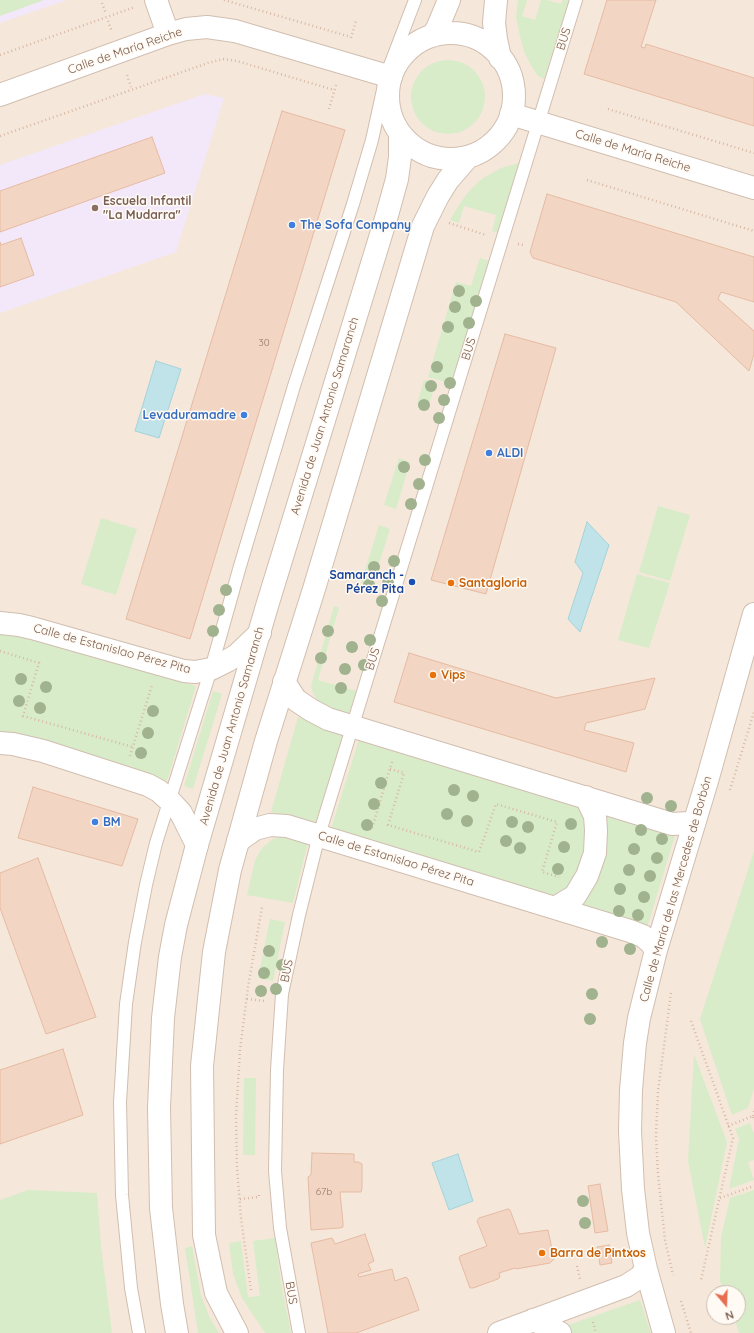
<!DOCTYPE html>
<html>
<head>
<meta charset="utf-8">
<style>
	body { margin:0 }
	#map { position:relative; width:754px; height:1333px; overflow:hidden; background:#fdf6ec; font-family:Quicksand,sans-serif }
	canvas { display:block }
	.north { position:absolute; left:706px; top:1285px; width:40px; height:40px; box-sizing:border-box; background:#fffaf3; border:1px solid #cabbb1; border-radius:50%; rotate:161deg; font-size:11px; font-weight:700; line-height:16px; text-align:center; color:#7a5c4d }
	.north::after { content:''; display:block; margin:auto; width:14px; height:18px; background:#e76f51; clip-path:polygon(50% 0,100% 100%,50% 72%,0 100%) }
</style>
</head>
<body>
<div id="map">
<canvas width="754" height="1333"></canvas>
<div class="north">N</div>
</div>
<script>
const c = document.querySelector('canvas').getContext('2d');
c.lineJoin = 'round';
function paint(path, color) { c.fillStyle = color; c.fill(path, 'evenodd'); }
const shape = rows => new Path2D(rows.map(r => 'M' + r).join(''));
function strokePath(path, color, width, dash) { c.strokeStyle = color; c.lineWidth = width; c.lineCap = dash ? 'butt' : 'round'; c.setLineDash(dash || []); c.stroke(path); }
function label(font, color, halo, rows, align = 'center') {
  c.font = font + ' Quicksand,sans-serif'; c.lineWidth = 3; c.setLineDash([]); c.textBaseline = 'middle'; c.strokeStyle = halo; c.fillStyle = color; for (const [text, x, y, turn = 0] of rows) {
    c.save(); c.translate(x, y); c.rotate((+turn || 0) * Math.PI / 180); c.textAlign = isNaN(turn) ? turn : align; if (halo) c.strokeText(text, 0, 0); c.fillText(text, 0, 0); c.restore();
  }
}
paint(shape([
	[0,0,754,0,754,1333,0,1333],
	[714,1293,738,1293,738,1317,714,1317]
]), '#f5e8da');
paint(shape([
	[0,0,67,0,0,23],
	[205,94,224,98,176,252,0,313,0,165]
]), '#f3e8fa');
paint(shape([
	[0,0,44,0,0,16],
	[518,0,527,0,522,16,535,20,541,0,547,0,561,4,563,0,569,0,544,79,538,76,532,67,525,54,521,41,516,17],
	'411 97a37 37 0 1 1 74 0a37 37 0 1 1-74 0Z',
	[519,163,499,233,492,231,496,215,464,206,459,223,450,220,460,203,470,190,483,178,501,168],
	[480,258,490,261,453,384,428,377,456,282,471,286],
	[424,380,436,383,428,407,417,404],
	[399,458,410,462,396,509,384,505],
	[658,506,690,515,670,581,639,572],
	[101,518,137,529,116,595,81,584],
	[379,525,390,529,372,586,361,583],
	[637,574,670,583,649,648,618,640],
	[334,606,339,608,318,680,356,691,348,717,320,704,313,693,311,686],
	[0,630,29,635,196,686,167,781,3,736,0,737],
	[213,691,222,694,193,789,184,786],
	[298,717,345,730,317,825,271,812],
	[360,736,676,832,647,928,330,832],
	[285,836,308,842,293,903,247,895,255,860,262,848,273,839],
	[754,851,754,1089,748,1108,732,1115,700,1019],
	[270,919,285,922,273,981,258,978],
	[694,1054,727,1142,705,1248,688,1161],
	[244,1078,256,1078,255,1155,243,1155],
	[750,1123,754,1134,754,1160,748,1162,754,1180,729,1189,739,1139,735,1129],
	[28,1190,97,1193,101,1246,112,1333,0,1333,0,1200],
	[754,1190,754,1333,739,1333,734,1317,738,1317,738,1293,725,1293,720,1281,721,1237,730,1198],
	[275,1238,281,1283,291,1333,266,1333,263,1330,242,1298,233,1274,229,1243,241,1241,248,1297,260,1296,253,1241],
	[192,1246,201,1295,209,1316,219,1333,198,1333,185,1248],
	[640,1300,651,1333,545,1333]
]), '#d8ecc9');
const water = shape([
	[156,361,181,369,159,438,135,431,156,361],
	[587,522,609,545,580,632,568,619,583,573,575,562,587,522],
	[458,1154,473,1201,449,1210,432,1163,458,1154]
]);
paint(water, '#bfe3e8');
strokePath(water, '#a5d3da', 1);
const building = shape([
	[607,0,656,0,641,47,645,48,646,44,754,78,754,126,584,74,607,0],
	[282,111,345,130,190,639,126,619,282,111],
	[152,137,165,173,0,232,0,191,152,137],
	[547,194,754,257,754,302,721,292,718,299,754,331,754,354,749,371,676,302,533,258,530,252,547,194],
	[21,238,34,275,0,287,0,242,1,245,21,238],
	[505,334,556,348,486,594,431,580,505,334],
	[409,653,556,698,655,678,645,709,586,723,584,730,634,743,626,772,394,702,409,653],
	[33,787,138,819,122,866,18,838,33,787],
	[38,858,96,1017,46,1034,0,908,0,873,38,858],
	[63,1049,83,1115,0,1144,0,1070,63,1049],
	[312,1153,354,1154,354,1162,358,1162,362,1164,362,1188,361,1192,340,1192,343,1223,343,1227,340,1228,311,1230,308,1177,311,1175,312,1153],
	[600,1184,608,1231,595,1233,588,1186,600,1184],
	[508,1209,510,1210,519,1234,548,1230,554,1259,550,1263,516,1269,515,1268,499,1273,500,1277,498,1279,473,1288,470,1288,459,1258,460,1256,487,1246,477,1221,479,1218,508,1209],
	[365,1234,374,1261,368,1264,371,1270,358,1274,359,1277,392,1269,395,1281,406,1277,408,1279,419,1310,356,1333,328,1333,311,1243,332,1238,335,1244,365,1234],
	[609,1245,612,1263,600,1265,597,1247,609,1245]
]);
paint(building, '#f3d5c3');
strokePath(building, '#e6bba3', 1);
const service = shape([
	[139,1333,131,1288,122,1195,120,1102,126,1004,135,942,146,885,156,843,211,669,240,566,294,386,353,204,372,140,386,76,415,0],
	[299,1333,280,1228,275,1171,277,1070,282,994,299,915,319,835,576,0]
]);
const minor = shape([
	[156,0,168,34],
	[0,95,168,34,186,29,207,27,235,31,391,77],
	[511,114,754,188],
	[0,623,19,625,32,628,159,664,184,671,195,672,211,669,227,661,237,655,260,633],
	[284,682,296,700,311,710,328,719,672,824,688,823,695,821],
	[0,743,13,744,43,751,148,785,159,791,169,800,181,813,197,845],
	[238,841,255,829,270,825,287,826,630,931,643,936,651,943,656,950],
	[555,908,575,896,587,876,595,853,596,830,595,816,586,797],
	[533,1320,547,1326,560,1333],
	[499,1333,626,1286,640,1277,646,1269],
	[664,1333,646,1269,638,1233,633,1189,630,1131,631,1090,635,1043,639,1018,656,950,707,781,754,614]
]);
const tertiary = shape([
	[496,0,494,23,496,39,500,58],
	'388 96a63 63 0 1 1 126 0a63 63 0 1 1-126 0Z',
	[432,36,437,29,449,0],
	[177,1333,172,1304,161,1208,159,1108,163,1018,170,957,176,925,197,845,267,606,387,215,397,179,400,157,400,133],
	[237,1333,216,1293,204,1235,202,1066,214,952,230,870,266,741,314,589,423,226,438,196,448,180,468,157]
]);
strokePath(service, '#d1beb0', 14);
strokePath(minor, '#d1beb0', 24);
strokePath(tertiary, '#d1beb0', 24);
strokePath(shape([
	[224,0,351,37],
	[102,3,106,14],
	[108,21,112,32],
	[351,38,356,21],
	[0,55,135,7],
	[127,75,131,87],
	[329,109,336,85],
	[608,109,754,153],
	[0,136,208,63,223,59,237,61,334,90],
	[587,180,754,231],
	[449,223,486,235],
	[518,244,524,245],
	[0,651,39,663,23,716,133,747],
	[130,756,152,685],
	[390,769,404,773,388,825,479,852,496,804,557,822,542,872,559,877],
	[730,790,754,712],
	[372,828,392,762],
	[671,993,658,1091,656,1136,658,1174,662,1212,665,1240,673,1275],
	[247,999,265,1001],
	[691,1021,733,1138,701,1280],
	[753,1116,754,1111],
	[728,1126,753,1116,754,1120],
	[720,1198,754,1186],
	[240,1199,259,1197,259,1195],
	[577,1266,580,1279],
	[251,1290,241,1218,237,1168,236,1116,240,1050,248,987,262,907],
	[681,1301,691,1333],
	[593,1322,596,1333]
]), '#d9b8a5', 2.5, [1, 3]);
strokePath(service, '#fff', 12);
strokePath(minor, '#fff', 22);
strokePath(tertiary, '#fff', 22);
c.fillStyle = '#a0b28e';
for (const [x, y] of [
	[459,291],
	[476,301],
	[455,307],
	[469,323],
	[448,327],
	[437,367],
	[450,383],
	[431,386],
	[444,400],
	[424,405],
	[439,418],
	[425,460],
	[404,467],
	[419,484],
	[411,504],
	[394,561],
	[374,567],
	[388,583],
	[369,585],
	[226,590],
	[382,601],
	[219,610],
	[213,631],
	[328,631],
	[370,640],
	[352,647],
	[321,658],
	[364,665],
	[345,669],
	[21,679],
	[46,687],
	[341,688],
	[19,701],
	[40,708],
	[153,711],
	[148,733],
	[141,753],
	[381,783],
	[454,790],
	[473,796],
	[647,798],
	[374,804],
	[671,806],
	[447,814],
	[467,821],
	[512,822],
	[571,824],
	[367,825],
	[528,827],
	[641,830],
	[662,839],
	[506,841],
	[564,847],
	[520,848],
	[634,849],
	[657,858],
	[558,869],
	[629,870],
	[650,876],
	[620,889],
	[644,897],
	[619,911],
	[638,915],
	[602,942],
	[630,949],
	[269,951],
	[282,965],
	[264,973],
	[276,989],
	[261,991],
	[592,994],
	[590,1019],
	[583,1201],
	[585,1223]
]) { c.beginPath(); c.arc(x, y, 6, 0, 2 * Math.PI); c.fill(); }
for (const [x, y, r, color] of [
	[95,208,4,"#8d6e63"],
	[292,225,4,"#3f7fe0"],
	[244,415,4,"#3f7fe0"],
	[489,453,4,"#3f7fe0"],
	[412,582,4,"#1a4fb4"],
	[451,583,4,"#e8710a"],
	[433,675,4,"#e8710a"],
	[95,822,4,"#3f7fe0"],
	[542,1253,4,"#e8710a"]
]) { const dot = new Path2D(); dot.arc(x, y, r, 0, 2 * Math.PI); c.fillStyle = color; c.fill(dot); strokePath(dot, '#fffaf3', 1.5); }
label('10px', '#987a6a', null, [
	["30",264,343],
	["67b",324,1192]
]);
label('12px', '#7a5c4d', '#fffaf3', [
	["BUS",564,39,-73],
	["Calle de María Reiche",125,51,-19],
	["Calle de María Reiche",633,151,17],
	["BUS",469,349,-73],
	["Avenida de Juan Antonio Samaranch",325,416,-73],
	["Calle de Estanislao Pérez Pita",112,649,15],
	["BUS",373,659,-73],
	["Avenida de Juan Antonio Samaranch",232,726,-74],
	["Calle de Estanislao Pérez Pita",396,859,17],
	["Calle de María de las Mercedes de Borbón",676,889,-74],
	["BUS",287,971,-78],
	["BUS",291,1293,80]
]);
label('bold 12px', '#785e54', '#fffaf3', [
	["Escuela Infantil",103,201],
	["\"La Mudarra\"",103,215]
], 'left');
label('bold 12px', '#366cbe', '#fffaf3', [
	["The Sofa Company",300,225],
	["Levaduramadre",236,415,"right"],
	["ALDI",497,453],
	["BM",103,822]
], 'left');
label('bold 12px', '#164399', '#fffaf3', [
	["Samaranch -",404,575],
	["Pérez Pita",404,589]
], 'right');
label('bold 12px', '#c56008', '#fffaf3', [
	["Santagloria",459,583],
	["Vips",441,675],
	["Barra de Pintxos",550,1253]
], 'left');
</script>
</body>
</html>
